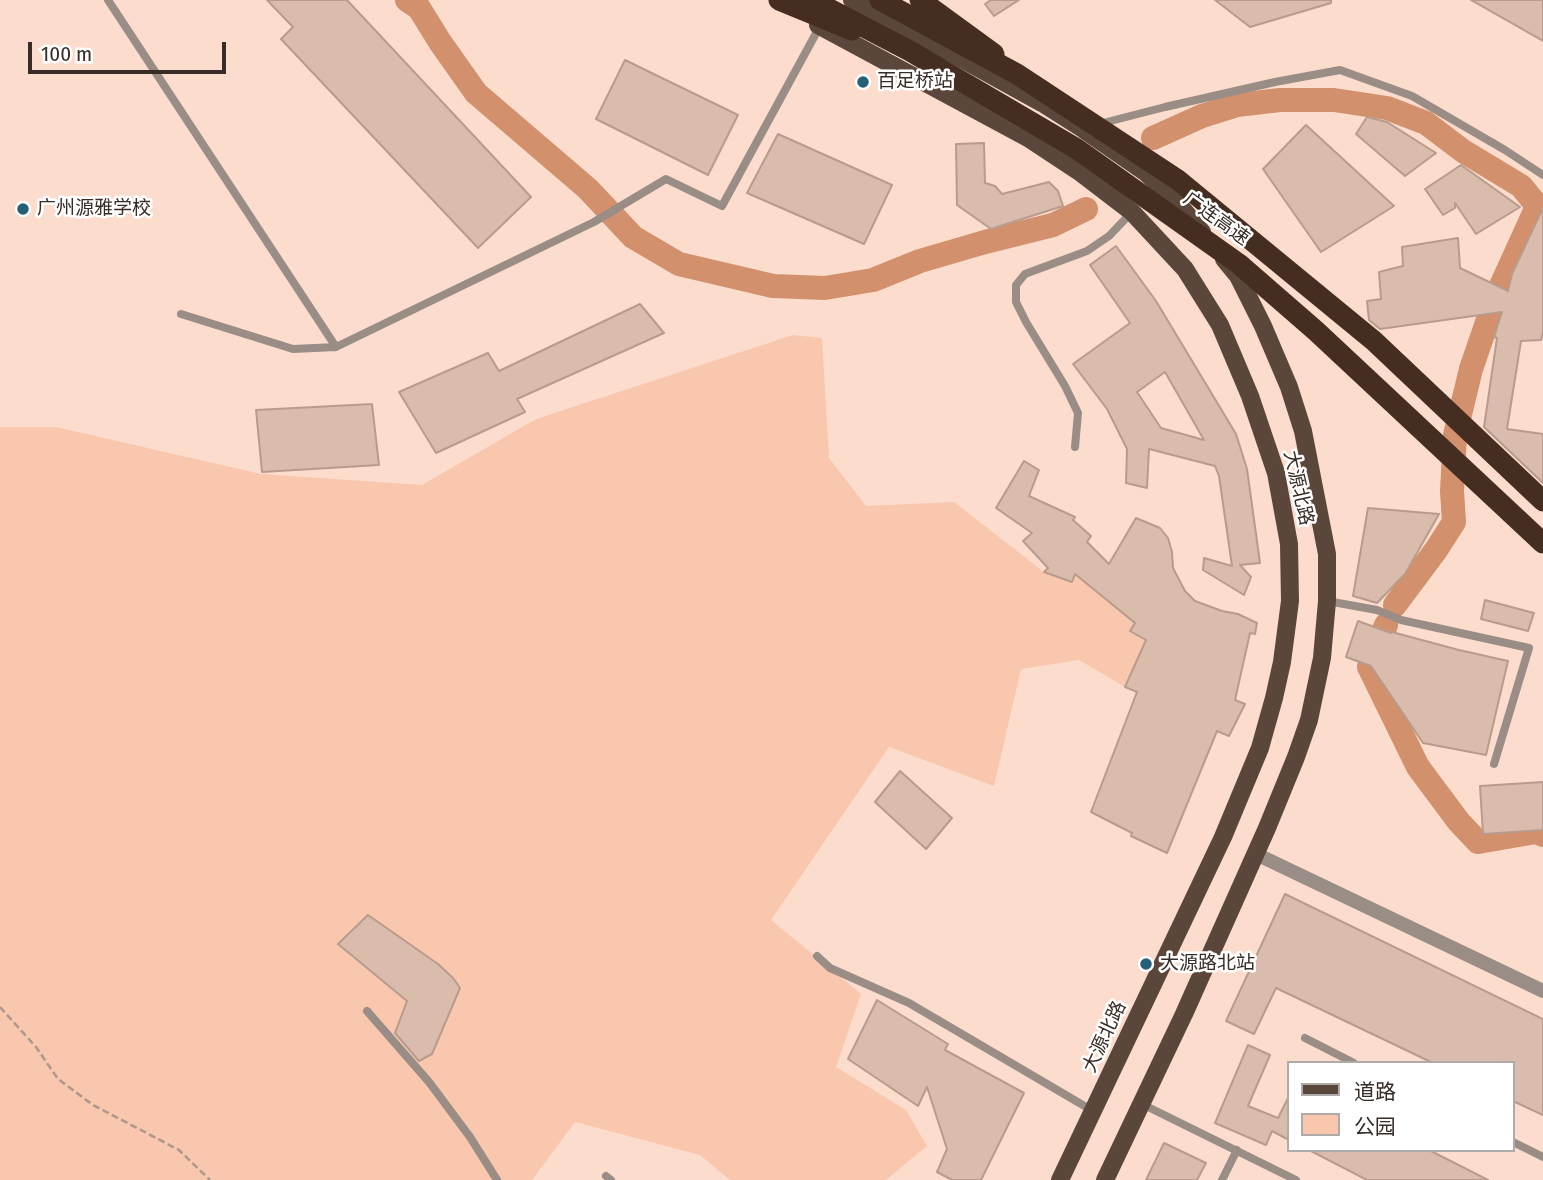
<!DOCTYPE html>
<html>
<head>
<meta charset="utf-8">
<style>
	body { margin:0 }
	#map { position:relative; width:1543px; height:1180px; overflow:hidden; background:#fcddcd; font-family:"Fira Sans Condensed","Noto Sans SC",sans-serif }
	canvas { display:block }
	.legend { position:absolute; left:1287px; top:1061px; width:228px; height:91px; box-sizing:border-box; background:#fff; border:2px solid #afaba8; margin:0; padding:9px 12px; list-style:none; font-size:21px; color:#382c26 }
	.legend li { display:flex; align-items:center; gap:14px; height:35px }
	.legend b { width:35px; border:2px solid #afaba8 }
	.scale { position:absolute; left:28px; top:42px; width:198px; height:32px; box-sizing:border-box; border:4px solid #382c26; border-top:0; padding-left:9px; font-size:21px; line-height:24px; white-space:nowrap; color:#382c26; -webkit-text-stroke:5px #fff; paint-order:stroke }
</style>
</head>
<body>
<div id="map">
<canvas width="1543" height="1180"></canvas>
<ul class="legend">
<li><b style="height:9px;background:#5b463b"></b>道路</li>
<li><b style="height:19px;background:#f9c7ad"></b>公园</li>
</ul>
<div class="scale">100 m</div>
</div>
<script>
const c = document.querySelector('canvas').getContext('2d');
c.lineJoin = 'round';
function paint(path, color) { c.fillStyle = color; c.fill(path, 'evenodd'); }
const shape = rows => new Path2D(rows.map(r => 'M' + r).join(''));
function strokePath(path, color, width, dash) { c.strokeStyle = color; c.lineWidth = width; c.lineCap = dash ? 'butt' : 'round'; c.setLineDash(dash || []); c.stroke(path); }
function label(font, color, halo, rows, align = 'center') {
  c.font = font + ' "Fira Sans Condensed","Noto Sans SC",sans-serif'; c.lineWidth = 5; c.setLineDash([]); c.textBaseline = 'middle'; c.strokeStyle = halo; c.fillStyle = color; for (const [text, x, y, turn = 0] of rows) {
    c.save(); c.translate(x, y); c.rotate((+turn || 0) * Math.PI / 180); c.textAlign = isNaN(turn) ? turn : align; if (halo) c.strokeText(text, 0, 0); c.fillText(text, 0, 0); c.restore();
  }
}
paint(shape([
	[793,335,822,338,829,458,866,506,954,502,1044,572,1072,582,1075,574,1135,623,1130,631,1146,640,1125,687,1079,660,1021,669,994,786,889,747,771,920,861,994,836,1067,906,1110,927,1146,886,1180,730,1180,700,1155,575,1122,532,1180,0,1180,0,427,56,427,261,474,422,485,536,419]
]), '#f9c7ad');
strokePath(shape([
	[407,0,419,8,440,42,476,93,588,189,633,237,679,264,773,286,825,288,873,280,920,261,985,242,1053,225,1086,209],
	[1153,138,1202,116,1237,105,1280,100,1334,100,1387,108,1426,123,1463,151,1521,186,1535,203,1535,211,1495,299,1471,369,1455,435,1452,491,1454,522,1436,550,1395,605],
	[1386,625,1369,667,1418,767,1459,822,1478,842,1536,832,1543,835]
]), '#d2906d', 24);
const building = shape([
	[267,0,347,0,531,197,478,248,281,39,293,27,267,0],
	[991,0,1019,0,994,16,985,4,991,0],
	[1215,0,1331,0,1331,3,1250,27,1215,0],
	[1471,0,1543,0,1543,41,1471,0],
	[625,60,738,115,708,175,596,119,625,60],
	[1367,117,1387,122,1436,153,1405,176,1356,134,1367,117],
	[1306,125,1394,206,1321,252,1263,169,1306,125],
	[778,134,892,185,864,244,747,193,778,134],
	[984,143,985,183,995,186,1002,194,1049,182,1058,191,1063,206,991,229,957,205,956,144,984,143],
	[1461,165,1520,207,1476,234,1455,203,1455,208,1443,215,1425,189,1461,165],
	[1543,208,1543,333,1541,340,1521,341,1507,429,1543,434,1543,483,1484,427,1497,338,1494,337,1502,312,1380,329,1369,320,1367,301,1381,299,1379,272,1403,266,1402,247,1458,238,1460,268,1508,291,1512,274,1543,208],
	[1116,246,1156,301,1236,434,1247,469,1260,563,1240,565,1251,577,1244,595,1203,570,1204,558,1232,566,1219,476,1215,466,1149,449,1147,488,1126,483,1127,449,1107,409,1073,364,1130,323,1090,265,1116,246],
	[1165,372,1204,440,1161,428,1137,392,1165,372],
	[640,304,664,333,517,399,525,412,436,453,399,392,488,353,499,371,640,304],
	[372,404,379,465,262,472,256,410,372,404],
	[1024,461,1039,470,1029,496,1075,517,1073,520,1091,536,1087,542,1109,564,1136,518,1160,528,1168,538,1172,552,1173,568,1185,591,1195,601,1222,611,1238,614,1257,623,1255,634,1250,633,1235,700,1245,704,1229,736,1217,731,1167,853,1131,836,1132,833,1091,812,1137,692,1125,687,1146,640,1130,631,1135,623,1075,574,1072,582,1044,572,1048,568,1023,541,1032,533,996,508,1024,461],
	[1368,508,1439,514,1405,574,1377,603,1353,596,1368,508],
	[1485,600,1534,613,1528,631,1481,619,1485,600],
	[1358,621,1391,633,1392,632,1459,650,1508,661,1486,755,1423,743,1371,666,1346,657,1358,621],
	[900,771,952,818,926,849,875,802,900,771],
	[1543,782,1543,830,1483,834,1480,786,1543,782],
	[1285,894,1543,1019,1543,1115,1513,1101,1513,1063,1433,1063,1276,988,1254,1034,1226,1021,1285,894],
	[368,915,438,964,453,978,460,988,432,1054,419,1061,395,1033,407,1001,338,944,368,915],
	[877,1000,948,1044,945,1050,1024,1093,981,1180,952,1180,937,1172,947,1149,927,1087,918,1106,848,1059,877,1000],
	[1248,1045,1270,1055,1248,1106,1278,1118,1289,1096,1289,1140,1272,1131,1266,1145,1215,1123,1248,1045],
	[1164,1143,1206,1163,1197,1180,1146,1180,1164,1143],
	[1309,1150,1429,1150,1488,1180,1367,1180,1309,1150]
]);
paint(building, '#dabcad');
strokePath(building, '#b89b8c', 2);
strokePath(shape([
	[0,1007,36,1047,58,1079,93,1105,179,1150,210,1180]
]), '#ae978b', 2.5, [7, 3.5]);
strokePath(shape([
	[108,0,336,347],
	[1099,124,1165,107,1275,82,1340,70,1412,96,1505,150,1543,175],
	[181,314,293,349,336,347,594,222,666,179,722,206,820,26],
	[1075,447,1078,413,1065,386,1026,322,1016,302,1016,285,1025,274,1087,251,1109,236,1132,212],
	[1327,601,1377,610,1401,620,1529,648,1494,764],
	[817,956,830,968,909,1003,1093,1111],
	[367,1011,429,1082,470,1137,497,1180],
	[1305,1038,1354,1063],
	[1142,1104,1296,1180],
	[1513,1142,1543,1157],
	[606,1176,611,1180],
	[1222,1180,1237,1150]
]), '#9a8d86', 8);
strokePath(shape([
	[1256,854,1543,991]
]), '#9a8d86', 14);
strokePath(shape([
	[852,0,944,49,1042,103,1083,129,1145,172,1175,200,1202,232],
	[818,25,1028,138,1081,173,1132,212,1185,269,1220,325,1250,396,1276,473,1289,544,1290,601,1282,662,1274,698,1260,748,1223,837,1060,1180],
	[1105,1180,1184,1014,1267,828,1296,757,1309,720,1322,658,1327,601,1327,554,1303,431,1289,387,1263,326,1238,276,1224,259]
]), '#5b463b', 18);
strokePath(shape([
	[779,0,852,30],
	[920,0,994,54]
]), '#452e21', 21);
strokePath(shape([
	[812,0,910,51,1077,149,1239,264,1316,331,1543,543],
	[880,0,1017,74,1178,180,1374,341,1543,501]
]), '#452e21', 21);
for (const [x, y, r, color] of [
	[863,82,7,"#256078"],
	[23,209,7,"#256078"],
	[1146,964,7,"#256078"]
]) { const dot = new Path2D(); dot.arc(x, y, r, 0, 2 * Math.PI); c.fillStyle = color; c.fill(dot); strokePath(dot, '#fff', 2.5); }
label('19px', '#382c26', '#fff', [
	["百足桥站",877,82],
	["广州源雅学校",37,209],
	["大源路北站",1160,964]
], 'left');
label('19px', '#382c26', '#fff', [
	["广连高速",1216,219,36],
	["大源北路",1298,488,77],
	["大源北路",1105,1037,-65]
]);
</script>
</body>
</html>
